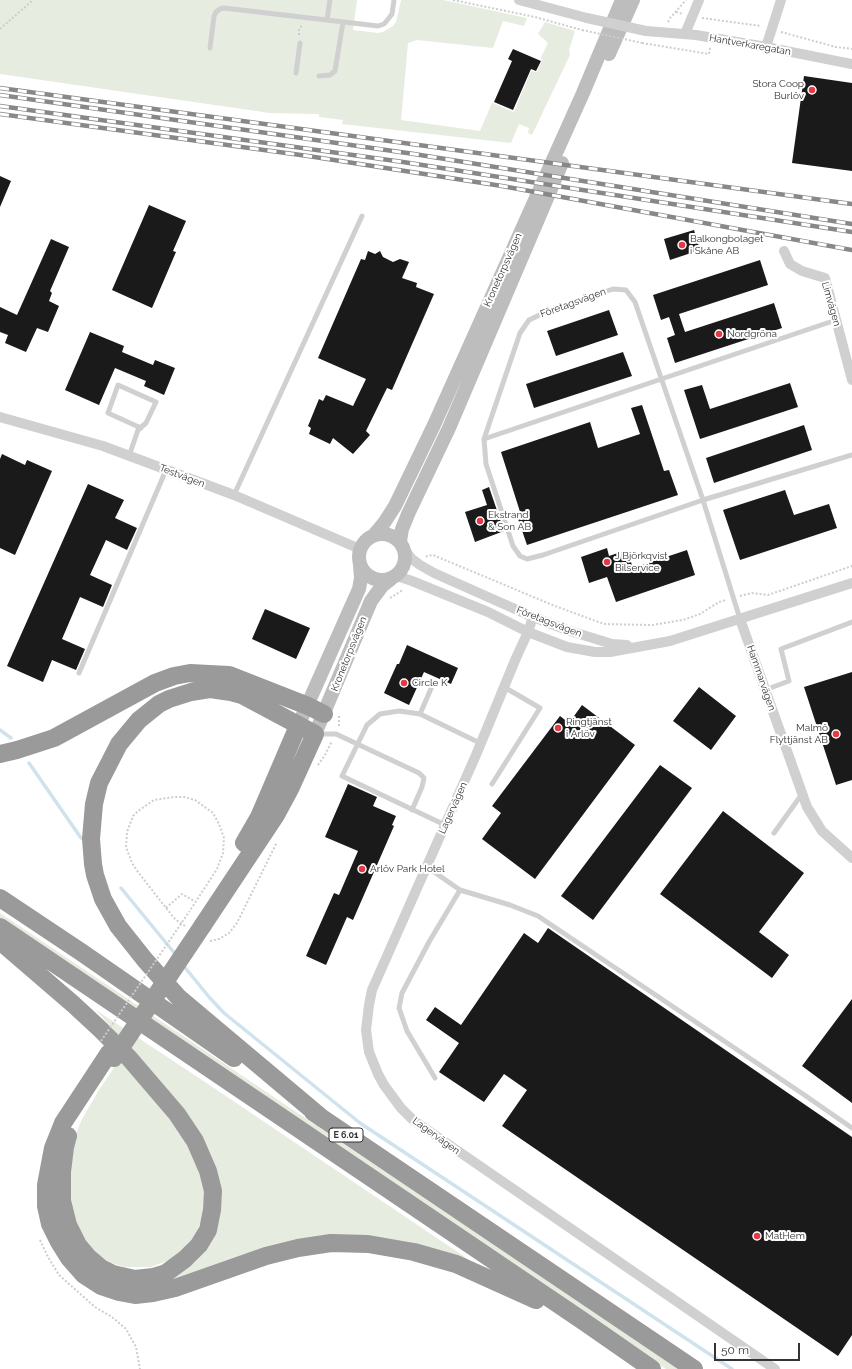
<!DOCTYPE html>
<html>
<head>
<meta charset="utf-8">
<style>
	body { margin:0 }
	#map { position:relative; width:852px; height:1369px; overflow:hidden; background:#fff; font-family:Raleway,sans-serif }
	canvas { display:block }
	.scale { position:absolute; left:714px; top:1343px; width:86px; height:18px; box-sizing:border-box; border:2px solid #333; border-top:0; padding-left:5px; font-size:12px; line-height:14px; white-space:nowrap; color:#333; -webkit-text-stroke:3px #fff; paint-order:stroke }
</style>
</head>
<body>
<div id="map">
<canvas width="852" height="1369"></canvas>
<div class="scale">50 m</div>
</div>
<script>
const c = document.querySelector('canvas').getContext('2d');
c.lineJoin = 'round';
function paint(path, color) { c.fillStyle = color; c.fill(path, 'evenodd'); }
const shape = rows => new Path2D(rows.map(r => 'M' + r).join(''));
function strokePath(path, color, width, dash) { c.strokeStyle = color; c.lineWidth = width; c.lineCap = dash ? 'butt' : 'round'; c.setLineDash(dash || []); c.stroke(path); }
function label(font, color, halo, rows, align = 'center') {
  c.font = font + ' Raleway,sans-serif'; c.lineWidth = 4; c.setLineDash([]); c.textBaseline = 'middle'; c.strokeStyle = halo; c.fillStyle = color; for (const [text, x, y, turn = 0] of rows) {
    c.save(); c.translate(x, y); c.rotate((+turn || 0) * Math.PI / 180); c.textAlign = isNaN(turn) ? turn : align; if (halo) c.strokeText(text, 0, 0); c.fillText(text, 0, 0); c.restore();
  }
}
paint(shape([
	[0,0,357,0,353,30,378,33,383,32,393,26,396,22,401,0,443,0,527,18,524,26,503,21,493,48,417,40,408,43,401,120,480,131,492,103,514,112,531,71,537,72,542,61,541,57,548,43,538,34,545,22,575,31,569,50,570,55,532,135,528,133,529,128,519,124,511,143,342,124,343,120,319,117,319,114,270,113,0,74],
	[0,913,466,1226,680,1369,666,1369,0,922],
	[96,1010,208,1084,468,1259,468,1263,375,1237,144,1290,175,1276,196,1261,211,1241,217,1222,175,1100],
	[121,1057,155,1096,193,1151,205,1194,202,1219,193,1240,174,1258,151,1267,125,1267,111,1263,96,1253,83,1237,72,1218,67,1197,71,1146,82,1119,99,1090]
]), '#e6ecdf');
strokePath(shape([
	[0,730,11,738],
	[29,763,81,838],
	[121,888,176,955],
	[183,965,209,997,224,1013,360,1123,732,1369]
]), '#cfe2ee', 3.5);
paint(shape([
	[513,49,541,61,536,71,531,69,513,110,494,102,512,61,508,59],
	[804,76,852,83,852,171,792,163],
	[0,176,11,181,0,207],
	[149,205,186,221,173,251,176,252,152,308,112,290],
	[694,230,700,250,670,260,664,239],
	[51,239,69,247,50,291,52,293,49,301,59,306,48,332,37,328,26,352,5,343,8,335,0,332,0,307,17,315],
	[368,251,375,254,380,251,383,257,393,262,400,259,409,262,402,278,417,283,416,287,434,294,392,390,387,388,366,431,370,435,353,454,333,438,330,444,309,434,311,428,308,426,319,399,323,401,326,395,353,406,366,379,318,358,361,259,365,260],
	[760,260,768,285,679,314,685,332,774,303,782,328,675,363,667,338,675,335,669,317,661,320,653,295],
	[609,310,618,335,556,356,547,331],
	[90,332,124,346,122,352,153,365,155,360,175,368,164,395,144,386,146,381,115,368,99,405,65,390],
	[623,352,632,376,534,408,526,384],
	[790,383,798,407,700,439,684,390,702,385,710,409],
	[642,405,664,471,669,470,678,495,527,545,518,519,522,518,501,452,590,422,598,448,640,434,631,408],
	[804,425,812,450,714,483,706,458],
	[2,454,25,465,27,460,52,471,15,555,0,548,0,459],
	[88,484,124,500,115,518,137,528,127,550,106,540,90,575,112,585,103,607,80,597,62,639,85,649,76,670,52,660,43,682,7,666],
	[489,487,504,531,475,542,465,512,487,505,482,490],
	[785,490,794,515,829,504,837,528,740,560,723,510],
	[607,548,609,556,627,550,633,568,687,550,695,575,616,602,607,577,589,583,581,557],
	[265,609,310,628,296,659,252,639],
	[407,645,458,668,451,684,424,672,409,705,384,693,397,664,399,664],
	[852,672,852,780,836,785,804,687],
	[699,687,736,716,711,750,673,721],
	[582,705,635,745,535,879,482,839,501,813,492,806,560,716,569,723],
	[660,765,692,788,593,920,561,896],
	[348,784,377,797,373,806,396,816,392,825,394,826,353,920,347,917,326,965,306,956,334,893,339,895,358,851,325,837],
	[723,811,804,873,759,932,789,955,772,978,660,894],
	[548,928,852,1137,852,1335,838,1356,502,1126,527,1090,504,1074,484,1102,439,1072,459,1043,426,1020,435,1007,461,1025,524,933,538,943],
	[852,999,852,1103,802,1066]
]), '#1a1a1a');
strokePath(shape([
	[453,0,535,17,582,30],
	[676,12,683,14],
	[702,18,761,26],
	[668,22,670,18,686,0],
	[0,29,33,0],
	[781,32,836,47,852,49],
	[299,35,299,29,302,25],
	[642,43,709,54,710,48],
	[426,557,427,556,433,555,555,606,604,624,652,625,683,620,700,614,719,602,726,600],
	[740,596,752,593,768,595,852,566],
	[390,598,403,590],
	[339,726,339,715],
	[318,765,325,755,332,741],
	[166,908,182,894,196,902],
	[185,926,175,919,166,908,138,872,132,863,126,847,127,832,133,816,138,811,154,800,174,797,184,797,195,800,213,813,219,824,224,838,223,853,217,869,189,912],
	[210,941,219,939,229,933,237,923,277,842],
	[40,1240,48,1257,59,1275,95,1307,112,1317,126,1329,136,1347,140,1369]
]), '#cdcdcd', 2, [2, 2]);
strokePath(shape([
	[327,20,330,0],
	[210,48,214,16,216,12,220,9,224,8,378,26,384,24,389,18,392,14,394,0],
	[296,73,300,43],
	[319,76,330,75,335,71,343,22],
	[484,439,836,320],
	[129,456,138,430,146,423,156,402,118,385,108,413,141,428],
	[234,495,362,216],
	[740,619,703,500,635,302,626,290,613,289,550,310,529,320,520,333,484,439,486,464,513,546,520,556,527,559,543,555,703,500,852,455],
	[79,673,166,470],
	[765,690,789,681,781,649,852,622],
	[420,714,433,684],
	[317,734,336,734,419,773,424,778,422,787,412,810],
	[492,784,540,708,504,687],
	[445,825,342,776,367,725,380,714,399,711,420,714,480,743],
	[774,833,802,794],
	[427,867,460,890,510,905,538,916,803,1094,852,1128],
	[435,1078,407,1031,399,1008,402,993,429,942,460,890]
]), '#d0d0d0', 5);
strokePath(shape([
	[519,0,587,18],
	[646,31,696,35,766,47,852,64],
	[685,34,699,0],
	[766,47,781,0],
	[784,251,790,264,802,271,825,278,852,380],
	[0,417,103,446,234,495,360,549],
	[404,549,412,559,420,565,434,573,533,617,570,631,612,644,627,645],
	[397,576,412,581,488,612,528,632,567,647,595,652,610,652,670,641,852,583],
	[533,617,528,632,516,658,476,755,372,990,369,1005,366,1030,369,1052,378,1074,384,1085,401,1108,413,1120,775,1369],
	[740,619,807,807,822,831,852,858]
]), '#d0d0d0', 10);
strokePath(shape([
	[609,54,633,0],
	'359 557a23 23 0 1 1 46 0a23 23 0 1 1-46 0Z',
	[374,535,384,523,395,506,434,425,583,93,622,0],
	[400,541,402,529,409,512,449,428,562,163],
	[298,726,359,589,361,578,360,565],
	[315,734,371,601,382,586,391,579]
]), '#bdbdbd', 14);
strokePath(shape([
	[0,754,17,750,54,738,155,683,174,676,190,673,229,675,308,706,324,714],
	[244,843,259,817,298,726],
	[0,898,81,952,234,1058],
	[203,925,276,815,290,789,315,734,242,695,231,692,210,689,191,692,169,699,159,704,139,720,119,744,99,783,94,804,91,839,93,864,95,875,103,899,118,926,145,960,179,998,323,1119],
	[0,927,583,1321,652,1369],
	[0,941,73,1004,100,1029,129,1058,177,1114,195,1141,208,1171,213,1191,212,1210,208,1230,199,1245,185,1259,166,1273,153,1277,135,1279,113,1274,101,1268,89,1258,78,1245,68,1225,62,1201,62,1172,65,1147,68,1136],
	[109,1053,63,1123,53,1148,46,1185,46,1206,50,1224,59,1242,69,1258,84,1275,101,1286,119,1292,135,1295,153,1293,175,1288,266,1256,298,1248,331,1243,368,1244,414,1252,456,1264,536,1300],
	[313,1112,694,1369]
]), '#9a9a9a', 18);
const rail = shape([
	[0,88,852,204],
	[0,95,414,154,852,224],
	[0,106,403,162,852,232],
	[0,114,308,156,502,186,852,250]
]);
strokePath(rail, '#888', 4.5);
strokePath(rail, '#fff', 3, [9]);
strokePath(shape([
	[582,30,642,43],
	[101,1041,189,912]
]), '#cdcdcd', 2, [2, 2]);
strokePath(shape([
	[587,18,646,31]
]), '#d0d0d0', 10);
strokePath(shape([
	[114,1058,203,925]
]), '#9a9a9a', 18);
for (const [x, y, r, color] of [
	[812,90,4,"#e63946"],
	[682,245,4,"#e63946"],
	[719,334,4,"#e63946"],
	[480,521,4,"#e63946"],
	[607,562,4,"#e63946"],
	[404,683,4,"#e63946"],
	[558,728,4,"#e63946"],
	[836,734,4,"#e63946"],
	[362,869,4,"#e63946"],
	[757,1236,4,"#e63946"]
]) { const dot = new Path2D(); dot.arc(x, y, r, 0, 2 * Math.PI); c.fillStyle = color; c.fill(dot); strokePath(dot, '#fff', 1.5); }
for (const [x, y, w] of [
	[346,1135,34]
]) { const box = new Path2D(); box.roundRect(x - w / 2, y - 7, w, 14, 3); c.fillStyle = '#fff'; c.fill(box); strokePath(box, '#333', 1); }
label('bold 9px', '#333', null, [
	["E 6.01",346,1135]
]);
label('10px', '#333', '#fff', [
	["Hantverkaregatan",750,45,10],
	["Kronetorpsvägen",503,270,-66],
	["Företagsvägen",573,303,-20],
	["Limvägen",831,304,74],
	["Testvägen",182,476,21],
	["Företagsvägen",549,622,21],
	["Kronetorpsvägen",349,654,-68],
	["Hammarvägen",761,678,71],
	["Lagervägen",453,808,-66],
	["Lagervägen",436,1136,36]
]);
label('10px', '#333', '#fff', [
	["Stora Coop",804,84,"right"],
	["Burlöv",804,96,"right"],
	["Balkongbolaget",690,239],
	["i Skåne AB",690,251],
	["Nordgröna",727,334],
	["Ekstrand",488,515],
	["& Son AB",488,527],
	["J Björkqvist",615,556],
	["Bilservice",615,568],
	["Circle K",412,683],
	["Ringtjänst",566,722],
	["i Arlöv",566,734],
	["Malmö",828,728,"right"],
	["Flyttjänst AB",828,740,"right"],
	["Arlöv Park Hotel",370,869],
	["MatHem",765,1236]
], 'left');
</script>
</body>
</html>
